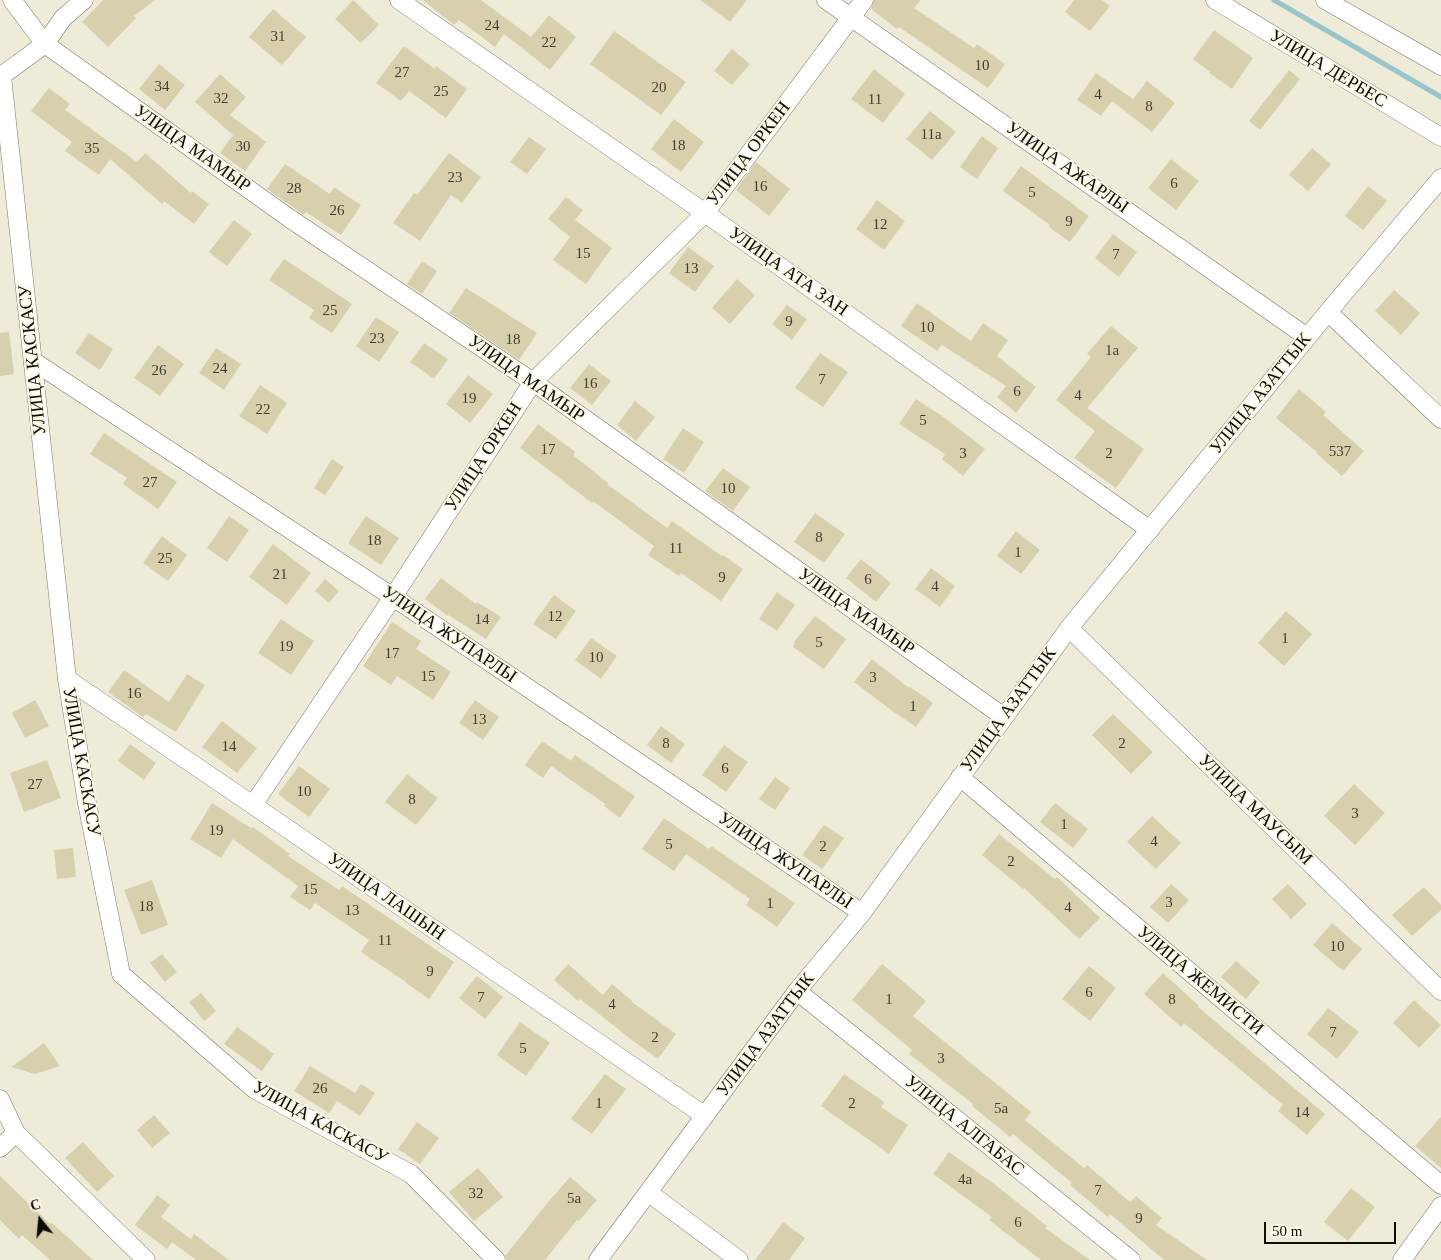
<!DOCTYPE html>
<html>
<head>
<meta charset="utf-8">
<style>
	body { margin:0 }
	#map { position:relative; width:1441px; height:1260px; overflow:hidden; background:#efebd9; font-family:Georgia,serif }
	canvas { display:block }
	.north { position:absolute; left:15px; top:1195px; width:50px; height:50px; -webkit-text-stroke:4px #fcf8e6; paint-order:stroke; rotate:343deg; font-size:14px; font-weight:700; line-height:20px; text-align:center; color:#0e0c07 }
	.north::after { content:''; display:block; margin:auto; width:18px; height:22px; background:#0e0c07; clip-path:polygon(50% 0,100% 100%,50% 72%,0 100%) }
	.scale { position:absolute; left:1264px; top:1222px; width:132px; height:22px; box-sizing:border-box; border:2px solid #0e0c07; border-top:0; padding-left:6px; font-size:15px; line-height:18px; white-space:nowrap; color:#0e0c07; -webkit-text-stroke:4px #fcf8e6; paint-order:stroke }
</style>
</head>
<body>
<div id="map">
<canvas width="1441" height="1260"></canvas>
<div class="north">С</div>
<div class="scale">50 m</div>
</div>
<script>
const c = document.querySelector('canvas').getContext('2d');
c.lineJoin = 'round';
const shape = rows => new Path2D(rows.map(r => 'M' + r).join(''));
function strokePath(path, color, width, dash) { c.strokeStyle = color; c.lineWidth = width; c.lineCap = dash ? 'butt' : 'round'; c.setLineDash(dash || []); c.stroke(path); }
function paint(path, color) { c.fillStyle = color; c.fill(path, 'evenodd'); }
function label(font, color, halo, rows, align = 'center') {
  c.font = font + ' Georgia,serif'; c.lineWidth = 4; c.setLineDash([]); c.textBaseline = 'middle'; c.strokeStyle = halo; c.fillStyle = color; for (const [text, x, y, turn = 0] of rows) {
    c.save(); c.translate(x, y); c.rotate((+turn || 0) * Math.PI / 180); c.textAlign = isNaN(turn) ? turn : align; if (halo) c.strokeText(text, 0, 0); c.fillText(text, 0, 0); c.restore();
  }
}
strokePath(shape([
	[1274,0,1441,97]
]), '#97c5c9', 5);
paint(shape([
	[103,0,155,0,134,16,136,18,108,47,82,22],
	[353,0,379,25,361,43,335,19],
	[423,0,481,0,531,37,549,15,576,37,550,70,504,34,495,47,459,20,454,25],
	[700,0,747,0,730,22],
	[874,0,921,0,914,8,974,48,977,44,1005,64,988,88,899,27,897,29,871,9],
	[1074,0,1102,0,1110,6,1090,31,1065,12],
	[273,9,306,37,282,65,249,37],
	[1214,30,1253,58,1232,89,1209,73,1210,72,1193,59],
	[614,31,686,82,661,115,590,64],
	[404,46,435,69,436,66,467,89,446,118,409,91,401,101,376,83],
	[732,49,750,64,732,85,714,71],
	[159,64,185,85,165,110,139,89],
	[874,69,905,94,883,123,851,99],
	[1289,70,1300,79,1260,130,1249,121],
	[1096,73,1133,99,1147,81,1175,103,1152,132,1112,101,1101,116,1077,100],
	[220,74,246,97,230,115,266,142,245,171,220,153,233,135,195,102],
	[49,88,70,104,65,110,137,162,145,153,191,193,192,191,209,204,194,224,164,201,162,204,110,159,99,175,65,151,72,142,31,111],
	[930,111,956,132,932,160,906,139],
	[674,119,704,142,681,172,651,149],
	[982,136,998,148,977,179,960,167],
	[529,137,546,149,527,174,510,162],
	[1312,148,1331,164,1308,191,1289,175],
	[449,153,481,177,462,203,451,195,420,241,393,223,414,193,417,195],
	[1171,159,1199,181,1176,210,1148,188],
	[756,162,790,189,769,216,736,190],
	[285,164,330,194,334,187,361,205,341,235,306,212,304,215,267,189],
	[1021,166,1089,216,1070,242,1049,227,1050,225,1003,191],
	[1368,186,1387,201,1363,230,1345,216],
	[566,197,583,210,575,220,612,248,586,284,553,260,570,237,548,219],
	[877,200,905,221,884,250,856,229],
	[234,220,252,234,227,266,209,252],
	[1113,234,1137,252,1119,277,1095,258],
	[688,247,714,266,695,292,669,273],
	[284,259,352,304,332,333,309,318,314,310,269,280],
	[422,261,437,271,422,294,407,284],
	[737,279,755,295,730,324,712,308],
	[466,288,537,333,519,360,449,313],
	[1394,290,1420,313,1401,335,1375,311],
	[917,303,971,341,983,323,1008,340,997,356,1036,387,1016,413,997,397,1006,386,942,345,937,351,901,326],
	[787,305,807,319,792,340,772,324],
	[376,317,399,332,379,362,356,346],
	[1111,326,1138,348,1087,408,1144,449,1116,488,1074,458,1095,431,1056,400,1091,357,1087,354],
	[9,332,14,374,0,376,0,333],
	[89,333,113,349,100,370,75,353],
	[424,343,448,359,434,379,410,362],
	[158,345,184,364,160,396,134,378],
	[216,348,241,364,224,390,199,373],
	[820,353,848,372,823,407,795,388],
	[589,364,611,381,592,405,570,388],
	[468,375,493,394,470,423,446,404],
	[260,385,287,403,267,434,239,416],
	[1299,389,1326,412,1323,415,1364,451,1342,476,1316,453,1317,452,1276,418],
	[916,399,945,418,985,449,963,476,942,459,945,454,899,424],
	[635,401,655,417,636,441,617,425],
	[538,424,575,452,573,455,608,483,607,484,667,528,672,521,722,556,723,555,743,569,721,601,681,573,679,576,648,555,654,546,593,501,592,503,520,448],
	[683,428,704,442,684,473,663,459],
	[104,433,177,482,158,509,123,484,127,478,90,454],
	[332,459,344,467,325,495,314,488],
	[723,468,750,487,733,511,705,491],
	[815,513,845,534,824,563,794,542],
	[229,516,249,530,227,562,207,548],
	[366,516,399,538,381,565,348,543],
	[1016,531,1040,550,1021,574,997,556],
	[162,536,187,555,168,581,143,563],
	[273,544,311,573,287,605,249,577],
	[861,559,891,583,876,602,846,578],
	[931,568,955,586,940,607,915,589],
	[441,578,476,604,477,602,501,617,486,639,448,615,448,616,425,599],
	[325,579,339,591,329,603,315,591],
	[777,592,795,605,777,631,759,619],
	[554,595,576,611,556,639,533,624],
	[1286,611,1312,634,1284,666,1258,643],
	[815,616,846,639,824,669,793,647,795,643,794,642],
	[281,619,314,641,291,675,258,653],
	[392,622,421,641,416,649,451,672,433,700,397,676,391,685,363,666],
	[591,638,617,656,601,679,575,660],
	[872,659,909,688,910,687,933,703,916,727,891,710,854,682],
	[124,670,169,702,187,674,205,685,176,732,146,714,143,717,108,692],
	[35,700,49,726,25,738,12,713],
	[475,700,499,717,483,740,459,723],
	[1113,714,1153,752,1131,774,1092,735],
	[222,721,257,748,237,773,202,747],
	[661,726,685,744,671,763,647,745],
	[542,741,571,761,575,755,635,796,620,818,604,806,605,804,551,766,543,778,525,765],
	[130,744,156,763,144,780,118,761],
	[724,745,748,762,726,792,702,775],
	[47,760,61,798,24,812,10,773],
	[299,766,330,789,309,817,278,794],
	[407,774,438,798,416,825,385,802],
	[775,777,790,788,775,810,759,799],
	[1354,784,1385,813,1355,845,1324,816],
	[212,803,251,828,253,827,290,854,288,856,339,890,342,886,454,962,429,999,406,983,406,982,361,952,369,940,315,903,310,910,290,897,298,886,233,839,221,858,190,839],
	[1055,803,1088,829,1073,848,1040,822],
	[1152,816,1181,843,1156,869,1127,842],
	[664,818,709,849,711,846,795,903,777,927,746,905,750,899,686,854,674,871,642,849],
	[824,825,844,838,822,869,802,855],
	[999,834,1055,879,1057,877,1100,918,1079,939,1024,888,1023,889,982,855],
	[73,848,76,877,57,879,54,850],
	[152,880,168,925,141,935,124,890],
	[1171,884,1189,900,1168,923,1150,907],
	[1288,884,1307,904,1291,919,1272,899],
	[1424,887,1441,905,1441,910,1412,936,1392,915],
	[1332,923,1362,949,1343,971,1313,945],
	[162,954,177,972,165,982,150,963],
	[1236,961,1260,982,1246,999,1221,977],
	[568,964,603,995,612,984,632,1001,632,1002,676,1034,658,1059,633,1041,580,999,578,1001,554,980],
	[882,964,926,1001,913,1016,1031,1112,1025,1120,1084,1168,1087,1165,1130,1202,1136,1196,1162,1218,1156,1225,1207,1260,1164,1260,1110,1214,1108,1217,1070,1185,1072,1183,1013,1134,1010,1137,972,1106,973,1104,909,1054,912,1050,852,1000],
	[1089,966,1116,988,1090,1021,1062,999],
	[1163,973,1199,1006,1198,1007,1325,1114,1307,1135,1278,1111,1283,1105,1184,1023,1181,1027,1144,994],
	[477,976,503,997,485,1019,459,998],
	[201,993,216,1011,204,1021,189,1002],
	[1414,1000,1441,1025,1419,1048,1393,1023],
	[1328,1008,1359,1032,1337,1059,1307,1034],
	[520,1022,550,1043,526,1076,497,1055],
	[237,1027,274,1054,262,1071,224,1044],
	[44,1043,60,1066,35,1074,11,1067],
	[310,1066,355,1093,361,1084,375,1093,360,1116,337,1101,329,1113,294,1091],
	[605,1074,626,1089,592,1134,571,1119],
	[844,1074,884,1102,881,1107,908,1125,889,1154,821,1106],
	[154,1115,170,1133,152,1148,137,1130],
	[1441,1117,1441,1168,1415,1146],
	[417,1122,439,1138,420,1164,398,1149],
	[83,1142,114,1176,97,1192,65,1158],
	[949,1152,997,1186,1047,1226,1045,1228,1090,1260,1041,1260,989,1220,992,1217,933,1174],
	[478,1168,503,1197,474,1221,449,1192],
	[0,1176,50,1224,52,1223,93,1260,50,1260,22,1235,19,1239,0,1220],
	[570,1177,597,1200,579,1221,577,1220,545,1260,506,1260,505,1256,549,1201],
	[1351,1188,1375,1207,1348,1241,1324,1222],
	[157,1195,170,1205,161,1217,191,1239,194,1234,229,1260,196,1260,172,1242,167,1249,135,1225],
	[783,1222,805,1238,789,1260,755,1260]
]), '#d8d0ad');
const minor = shape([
	[12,0,45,44,289,218,533,382,1004,717],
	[399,0,705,213,1150,530],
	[826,0,1307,337],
	[1215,0,1441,137],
	[1325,0,1441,66],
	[2,76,67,679,87,803,121,974,254,1089,411,1174,496,1260],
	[0,77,45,44,63,18,84,0],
	[1328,312,1441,419],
	[33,361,393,597,862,913],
	[1069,628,1441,991],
	[67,679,253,805,705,1116],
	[960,777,1441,1185],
	[253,805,393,597,533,382,705,213,864,0],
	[797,991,1131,1260],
	[0,1099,16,1133,146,1260],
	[0,1148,16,1133],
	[649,1193,739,1260],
	[598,1260,797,991,862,913,1069,628,1328,312,1441,178],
	[1402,1260,1441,1206]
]);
strokePath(minor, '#7a7767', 19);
strokePath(minor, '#fff', 18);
label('15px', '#403d30', null, [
	["24",492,26],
	["31",278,37],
	["22",549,43],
	["10",982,66],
	["27",402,73],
	["34",162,87],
	["20",659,88],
	["25",441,92],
	["4",1098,95],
	["32",221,99],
	["11",875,100],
	["8",1149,107],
	["11а",931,135],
	["18",678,146],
	["30",243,147],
	["35",92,149],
	["23",455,178],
	["6",1174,184],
	["16",760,187],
	["28",294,189],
	["5",1032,193],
	["26",337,211],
	["9",1069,222],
	["12",880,225],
	["15",583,254],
	["7",1116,255],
	["13",691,269],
	["25",330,311],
	["9",789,322],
	["10",927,328],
	["23",377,339],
	["18",513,340],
	["1а",1112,351],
	["24",220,369],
	["26",159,371],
	["7",822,380],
	["16",590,384],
	["6",1017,392],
	["4",1078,396],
	["19",469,399],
	["22",263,410],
	["5",923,421],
	["17",548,450],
	["537",1340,452],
	["3",963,454],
	["2",1109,454],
	["27",150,483],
	["10",728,489],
	["8",819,538],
	["18",374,541],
	["11",676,549],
	["1",1018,553],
	["25",165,559],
	["21",280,575],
	["9",722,578],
	["6",868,580],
	["4",935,587],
	["12",555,617],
	["14",482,620],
	["1",1285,639],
	["5",819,643],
	["19",286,647],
	["17",392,654],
	["10",596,658],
	["15",428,677],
	["3",873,678],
	["16",134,694],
	["1",913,707],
	["13",479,720],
	["8",666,744],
	["2",1122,744],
	["14",229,747],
	["6",725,769],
	["27",35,785],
	["10",304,792],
	["8",412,800],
	["3",1355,814],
	["1",1064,825],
	["19",216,831],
	["4",1154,842],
	["5",669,845],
	["2",823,847],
	["2",1011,862],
	["15",310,890],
	["3",1169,903],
	["1",770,904],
	["18",146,907],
	["4",1068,908],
	["13",352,911],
	["11",385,941],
	["10",1337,947],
	["9",430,972],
	["6",1089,993],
	["7",481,998],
	["1",889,1000],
	["8",1172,1000],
	["4",612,1005],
	["7",1333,1033],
	["2",655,1038],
	["5",523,1049],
	["3",941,1059],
	["26",320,1089],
	["1",599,1104],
	["2",852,1104],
	["5а",1001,1109],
	["14",1302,1113],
	["4а",965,1180],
	["7",1098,1191],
	["32",476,1194],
	["5а",574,1199],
	["9",1139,1219],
	["6",1018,1223]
]);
label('18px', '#0e0c07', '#fcf8e6', [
	["УЛИЦА ДЕРБЕС",1328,69,31],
	["УЛИЦА МАМЫР",192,149,35],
	["УЛИЦА ОРКЕН",749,154,-53],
	["УЛИЦА АЖАРЛЫ",1067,168,35],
	["УЛИЦА АТА ЗАН",788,272,35],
	["УЛИЦА КАСКАСУ",33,360,-96],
	["УЛИЦА МАМЫР",526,379,35],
	["УЛИЦА АЗАТТЫК",1261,394,-51],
	["УЛИЦА ОРКЕН",484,457,-57],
	["УЛИЦА МАМЫР",856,612,35],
	["УЛИЦА ЖУПАРЛЫ",449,635,34],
	["УЛИЦА АЗАТТЫК",1009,710,-54],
	["УЛИЦА КАСКАСУ",81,762,80],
	["УЛИЦА МАУСЫМ",1255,810,44],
	["УЛИЦА ЖУПАРЛЫ",785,861,34],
	["УЛИЦА ЛАШЫН",386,897,35],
	["УЛИЦА ЖЕМИСТИ",1200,981,40],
	["УЛИЦА АЗАТТЫК",766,1035,-53],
	["УЛИЦА КАСКАСУ",320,1123,29],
	["УЛИЦА АЛГАБАС",964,1126,39]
]);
</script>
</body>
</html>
